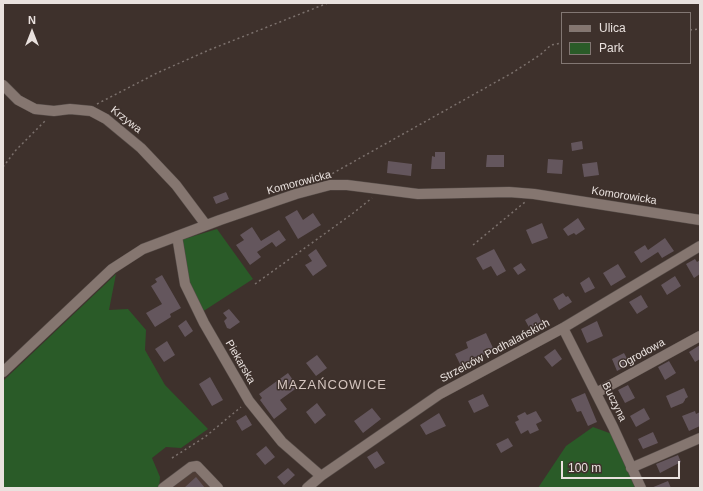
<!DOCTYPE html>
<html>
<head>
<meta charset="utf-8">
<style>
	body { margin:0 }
	#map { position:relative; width:703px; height:491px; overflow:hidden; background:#3e312c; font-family:Arial,sans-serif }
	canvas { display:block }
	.frame { position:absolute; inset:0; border:4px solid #e9e1de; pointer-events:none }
	.legend { position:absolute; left:561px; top:12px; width:130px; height:52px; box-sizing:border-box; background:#3e312c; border:1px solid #827773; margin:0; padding:5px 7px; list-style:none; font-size:12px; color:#e9e1de }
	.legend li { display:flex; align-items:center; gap:8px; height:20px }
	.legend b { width:20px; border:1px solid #827773 }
	.north { position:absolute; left:12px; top:12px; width:40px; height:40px; -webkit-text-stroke:3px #3e312c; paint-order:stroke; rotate:0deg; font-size:11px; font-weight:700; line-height:16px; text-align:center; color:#e9e1de }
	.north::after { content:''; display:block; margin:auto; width:14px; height:18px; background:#e9e1de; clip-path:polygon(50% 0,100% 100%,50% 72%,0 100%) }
	.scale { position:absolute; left:561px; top:461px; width:119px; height:18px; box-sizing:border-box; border:2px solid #e9e1de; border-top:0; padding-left:5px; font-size:12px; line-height:14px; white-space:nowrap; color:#e9e1de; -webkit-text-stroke:3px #3e312c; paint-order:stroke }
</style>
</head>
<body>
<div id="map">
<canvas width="703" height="491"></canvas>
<div class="frame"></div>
<ul class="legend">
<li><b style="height:5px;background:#857670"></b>Ulica</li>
<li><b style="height:11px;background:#2a5b28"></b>Park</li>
</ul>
<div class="north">N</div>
<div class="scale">100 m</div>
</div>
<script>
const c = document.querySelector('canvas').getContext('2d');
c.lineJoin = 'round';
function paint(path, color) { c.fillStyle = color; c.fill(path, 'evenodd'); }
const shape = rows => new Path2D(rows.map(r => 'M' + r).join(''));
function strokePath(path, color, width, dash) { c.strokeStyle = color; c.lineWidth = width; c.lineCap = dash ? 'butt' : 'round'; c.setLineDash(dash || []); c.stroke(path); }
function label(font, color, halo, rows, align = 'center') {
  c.font = font + ' Arial,sans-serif'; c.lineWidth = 3; c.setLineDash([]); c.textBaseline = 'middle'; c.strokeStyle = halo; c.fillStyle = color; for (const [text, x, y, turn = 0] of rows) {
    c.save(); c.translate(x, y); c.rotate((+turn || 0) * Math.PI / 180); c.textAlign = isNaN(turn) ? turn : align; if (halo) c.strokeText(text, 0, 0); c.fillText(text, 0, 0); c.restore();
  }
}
paint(shape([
	[196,470,214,488,168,488]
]), '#4e3c35');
paint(shape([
	[217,229,253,279,202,312,189,283,181,240],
	[116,274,109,310,128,309,146,330,145,350,165,385,208,429,181,448,166,447,152,458,160,477,159,488,3,488,3,381],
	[593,427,612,434,635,488,538,488,566,446]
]), '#2a5b28');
paint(shape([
	[582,141,583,149,572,151,571,143],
	[435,152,445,152,445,169,431,169,432,156,435,157],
	[487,155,504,155,504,167,486,167],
	[548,159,563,160,562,174,547,173],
	[388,161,412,164,411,176,387,173],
	[597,162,599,175,584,177,582,164],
	[226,192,229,199,216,204,213,197],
	[297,210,303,220,313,213,321,225,298,239,285,217],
	[578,218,585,229,576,235,574,233,568,236,563,229],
	[542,223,548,238,532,244,526,230],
	[252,227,261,241,279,230,286,240,276,247,272,242,257,252,261,257,250,265,236,245,244,240,240,235],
	[665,238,674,251,662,258,658,252,641,263,634,252,645,245,648,250],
	[316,249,327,266,313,276,305,265,312,261,308,255],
	[494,249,506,271,497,276,491,266,483,270,476,258],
	[695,259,697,262,700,260,700,274,694,278,686,264],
	[521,263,526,270,518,275,513,268],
	[618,264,626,277,611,286,603,273],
	[162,275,181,308,170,314,171,317,155,327,146,313,162,304,151,286,157,282,155,279],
	[675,276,681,286,667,295,661,285],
	[589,277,595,288,585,293,580,283],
	[563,293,566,297,568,296,572,302,559,310,553,299],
	[641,295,648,307,637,314,629,302],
	[229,309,240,322,230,329,227,328,224,321,227,318,223,313],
	[537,313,543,324,531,331,525,320],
	[186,320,193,331,185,337,178,326],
	[597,321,603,336,587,343,581,329],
	[486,333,494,350,461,366,455,354,468,348,466,342],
	[167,341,175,355,164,362,155,349],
	[700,345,700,359,695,362,689,352],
	[555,349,562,359,552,367,544,357],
	[624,353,630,364,617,371,612,359],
	[317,355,327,368,316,376,306,363],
	[669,361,676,373,665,380,658,367],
	[288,373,298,387,280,400,287,409,274,419,260,400,262,398,259,394],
	[210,377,223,400,212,406,199,384],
	[628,385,635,398,625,403,618,390],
	[684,388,688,397,685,399,685,400,683,403,671,408,666,396],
	[585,393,597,422,588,426,581,411,577,412,571,399],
	[483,394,489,406,474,413,468,401],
	[317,403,326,415,315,424,306,412],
	[372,408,381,419,363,433,354,421],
	[644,408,650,419,636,427,630,416],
	[536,411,542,421,536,424,539,430,530,434,528,430,521,434,515,422,519,420,517,416,525,412,527,415],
	[695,411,696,414,700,412,700,426,689,431,682,416],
	[439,413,446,426,426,435,420,425],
	[246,415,252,425,242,431,236,421],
	[653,432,658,443,643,449,638,439],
	[508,438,513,446,501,453,496,444],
	[266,446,275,457,265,465,256,454],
	[377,451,385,463,375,469,367,457],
	[678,455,681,462,660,473,656,464],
	[288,468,295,475,284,485,277,477],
	[196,477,205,488,184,488],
	[668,481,671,488,651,488]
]), '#64565d');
const minor = shape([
	[3,85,18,100,35,109,54,111,70,109,91,111,106,119,141,148,176,185,206,225],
	[177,236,185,284,204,323,249,401,282,442,321,476],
	[563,328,613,427,641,488],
	[3,372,112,269,143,249,220,220,296,194,330,185,347,185,418,194,509,192,534,194,700,220],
	[596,393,700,336],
	[631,468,700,438],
	[163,488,191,467,197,466,218,488],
	[307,488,321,476,440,394,563,328,700,246]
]);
strokePath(minor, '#574d49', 11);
strokePath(shape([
	[690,30,700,29],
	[97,104,157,73,209,50,328,3],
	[3,167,16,150,46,120],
	[328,176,512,73,540,55,551,45,562,43],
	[473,245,525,202],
	[255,284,352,214,372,198],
	[172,458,205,437,241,407]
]), '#7c716d', 1.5, [2, 3]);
strokePath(minor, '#857670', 10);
label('11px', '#e9e1de', '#3e312c', [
	["Krzywa",126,120,38],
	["Komorowicka",299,183,-15],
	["Komorowicka",624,196,9],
	["Strzelców Podhalańskich",495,351,-28],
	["Ogrodowa",642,354,-29],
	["Piekarska",240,362,60],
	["Buczyna",614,402,64]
]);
c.letterSpacing = '1px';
label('13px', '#d5c5bf', '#3e312c', [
	["MAZAŃCOWICE",332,385]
]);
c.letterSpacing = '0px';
</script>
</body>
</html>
